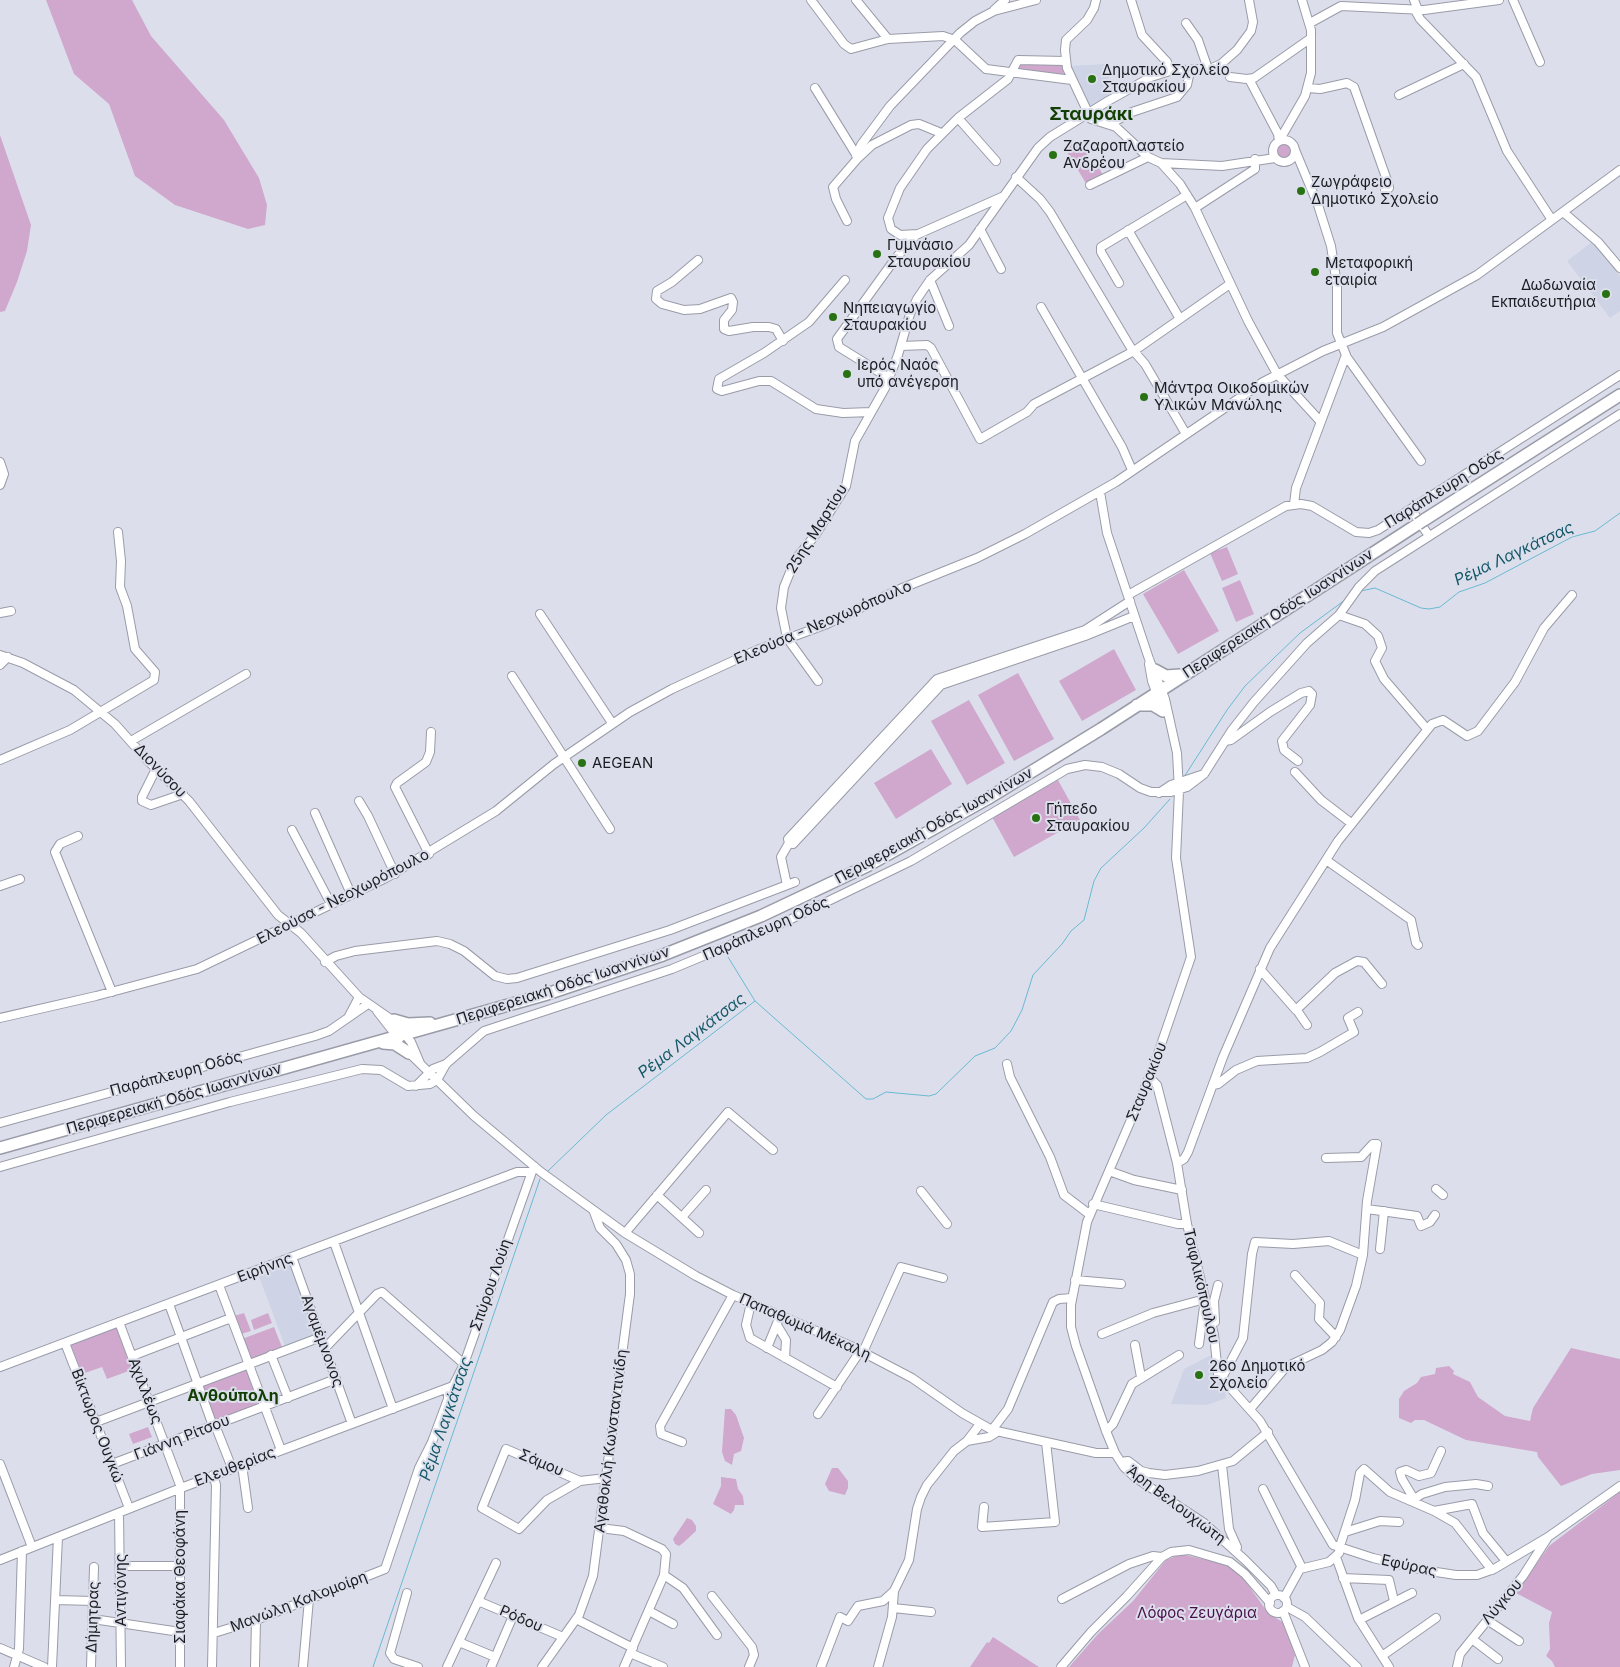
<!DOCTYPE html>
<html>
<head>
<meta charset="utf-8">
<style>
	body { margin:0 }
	canvas { display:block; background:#dcdfeb }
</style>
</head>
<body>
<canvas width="1620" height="1667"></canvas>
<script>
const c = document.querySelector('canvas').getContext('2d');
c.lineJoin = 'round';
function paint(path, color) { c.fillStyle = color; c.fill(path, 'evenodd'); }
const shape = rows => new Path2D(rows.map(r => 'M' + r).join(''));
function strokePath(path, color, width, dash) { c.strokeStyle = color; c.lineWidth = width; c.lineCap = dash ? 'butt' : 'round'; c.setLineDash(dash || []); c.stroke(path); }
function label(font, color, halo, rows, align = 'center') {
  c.font = font + ' Inter,sans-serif'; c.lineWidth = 4; c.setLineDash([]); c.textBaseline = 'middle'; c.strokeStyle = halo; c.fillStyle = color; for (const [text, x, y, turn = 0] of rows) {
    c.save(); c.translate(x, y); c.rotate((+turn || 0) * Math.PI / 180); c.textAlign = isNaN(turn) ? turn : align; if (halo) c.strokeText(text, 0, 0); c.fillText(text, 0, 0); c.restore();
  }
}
paint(shape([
	[1107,64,1111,93,1090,107,1087,107,1068,66],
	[1593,241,1620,276,1620,311,1610,318,1567,261],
	[290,1262,316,1335,285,1346,258,1274],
	[1213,1354,1216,1380,1225,1390,1226,1398,1207,1405,1171,1404,1184,1369]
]), '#ced3e6');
paint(shape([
	[46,0,132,0,151,36,224,120,259,178,267,205,265,225,248,229,175,205,135,176,109,104,74,74],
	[1018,63,1058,63,1063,67,1064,78,1015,72],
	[0,135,31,225,27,251,17,282,5,311,0,312],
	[1075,141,1078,148,1087,145,1090,167,1098,166,1104,177,1087,185,1064,147],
	'1275 151a8 8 0 1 1 16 0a8 8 0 1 1-16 0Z',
	[1227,547,1238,574,1222,581,1210,553],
	[1184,570,1219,631,1178,654,1143,594],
	[1240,580,1254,614,1236,622,1222,588],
	[1114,649,1136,690,1082,721,1059,681],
	[1018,673,1054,739,1014,761,978,695],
	[969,700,1005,763,967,785,931,721],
	[931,749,952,784,896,819,874,783],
	[1058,780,1080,820,1014,857,992,817],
	[244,1313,251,1331,241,1334,234,1316],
	[268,1313,272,1323,254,1330,251,1320],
	[118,1327,134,1369,107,1379,102,1367,82,1374,71,1345],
	[274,1327,282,1347,249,1360,242,1339],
	[1571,1348,1620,1359,1620,1470,1592,1474,1561,1486,1538,1457,1537,1452,1466,1440,1424,1420,1415,1420,1411,1423,1399,1418,1399,1399,1404,1391,1417,1383,1421,1377,1435,1374,1436,1368,1449,1366,1454,1371,1453,1374,1470,1382,1478,1397,1505,1416,1530,1421,1533,1408],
	[247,1368,261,1405,214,1423,200,1386],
	[725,1409,731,1409,736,1415,744,1438,741,1451,734,1454,732,1465,725,1461,722,1452],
	[148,1427,152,1437,133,1444,129,1434],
	[832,1468,838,1468,848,1481,848,1488,845,1495,829,1491,825,1484],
	[721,1477,736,1479,738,1489,743,1496,744,1505,735,1505,734,1510,731,1514,713,1504,721,1486],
	[1620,1492,1620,1667,1555,1667,1552,1661,1546,1656,1550,1649,1549,1623,1552,1612,1516,1593,1549,1546],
	[687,1518,692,1520,696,1526,696,1531,683,1543,679,1546,675,1544,673,1539],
	[1181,1554,1224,1564,1241,1575,1268,1613,1284,1623,1295,1655,1292,1667,1069,1667,1098,1634,1133,1601,1166,1560],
	[993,1637,1039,1667,970,1667,987,1642,989,1643]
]), '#d0a8ce');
strokePath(shape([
	[1361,591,1375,588,1421,608,1429,609,1440,607,1459,592,1485,583,1572,537,1595,531,1620,513],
	[1184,777,1227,710,1245,686,1300,633,1345,600],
	[728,957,755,1001],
	[548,1171,606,1115,755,1001,866,1099,873,1099,886,1092,929,1096,936,1094,975,1056,995,1048,1011,1031,1022,1010,1033,975,1062,944,1071,931,1084,920,1094,881,1101,868,1144,828,1170,799],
	[373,1667,540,1179]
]), '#69b9d3', 1);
const minor = shape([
	[811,0,844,44,851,49,888,39,943,36,955,40,986,69,1072,80],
	[856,0,888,39],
	[1096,0,1094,8,1087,20,1066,40,1065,50,1067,68,1091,119,1116,127,1148,157,1161,163,1222,166,1275,158],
	[1131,0,1142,35,1167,62,1170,71],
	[1414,0,1418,10],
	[1513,0,1540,62],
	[994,10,1005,0],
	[1415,10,1420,19,1476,77,1507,151,1552,220],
	[1186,23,1198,40,1208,69],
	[1310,23,1341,6,1424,10,1499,0],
	[1230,77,1247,79,1254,78,1311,38],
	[1249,79,1278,134,1279,141],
	[815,88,857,156],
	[1308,88,1320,89,1347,83,1354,87,1388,183,1389,188,1385,191],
	[1399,95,1464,64],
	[958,118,996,161],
	[1110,124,1132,112,1177,97,1187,85,1190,71],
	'1273 151a11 11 0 1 1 22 0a11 11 0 1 1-22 0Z',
	[1279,141,1305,96,1311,73,1311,30,1302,0],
	[856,155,861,145,890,106,960,33,975,21,994,11,1036,0],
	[1161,163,1180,184,1195,208,1248,321,1277,374,1320,421],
	[1016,177,1040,199,1050,212,1131,348,1145,364,1186,434],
	[1090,185,1148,157],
	[1195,208,1255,169,1255,159],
	[1563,212,1598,242,1620,268],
	[847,221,836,199,833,187,858,158,872,145,911,125,919,124,941,133],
	[980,229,1001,269],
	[1128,230,1180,319],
	[918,234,900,235,891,229,888,218,900,188,927,149,958,118,1008,79,1018,60,1065,61],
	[698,260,672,282,657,291,656,299,662,304,684,310,700,309,731,298,733,302,732,310,724,320,724,329,729,331,753,327,769,327,776,329,783,341],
	[845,280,809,322,764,353,719,379,717,389,722,391,759,381,771,381,816,409,843,413,871,412],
	[930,280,949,326],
	[1119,283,1101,252,1101,247,1187,195],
	[1041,307,1122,447,1132,470],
	[901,346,927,345,931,348,980,439,1027,412,1034,404,1134,351,1230,284],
	[1346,356,1421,461],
	[889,378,839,347,837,339,895,259,916,235,1004,196],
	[0,462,4,474,0,485],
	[1100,492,1107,533,1149,659,1165,699,1177,753,1179,791,1176,858,1191,957,1152,1071,1087,1222,1071,1305,1071,1327,1076,1346,1106,1431,1115,1453,1124,1467,1136,1478,1204,1523,1245,1560,1271,1586,1276,1595],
	[1294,504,1296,488,1346,355,1337,333,1337,285,1331,246,1318,205,1295,150],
	[1411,509,1429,536],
	[1128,595,1286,506,1301,504,1312,506,1356,532,1369,533,1378,530,1620,375],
	[0,613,11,611],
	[540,614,612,723],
	[1339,615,1365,624,1378,636,1382,648,1375,661,1384,679,1427,729],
	[0,655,23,663,74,690,115,724,148,761,189,801,278,915,301,933,359,997,395,1022,411,1042,420,1063],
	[1149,664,1152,681,1163,710],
	[0,665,8,657],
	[512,676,610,829],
	[818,681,787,638,781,608,784,587,795,560,816,534,846,486,855,441,885,388,898,355,910,314,917,299,930,280,969,245,1038,148,1050,137,1108,101,1151,77,1170,71,1212,68,1221,64,1237,50,1251,31,1253,22,1249,0],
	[131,741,246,674],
	[1225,741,1231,740,1270,712,1301,693,1309,691,1312,694,1310,705,1282,741,1284,750,1298,761],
	[0,760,70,730,154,680,155,672,135,649,127,606,120,587,121,561,118,532],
	[156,769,142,797,142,801,151,805,183,794],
	[1295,772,1321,800,1351,823],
	[1159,793,1171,785,1204,774],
	[359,801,368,816,395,874],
	[315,813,351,894],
	[292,830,331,904],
	[78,836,60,844,55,852,112,992],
	[789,843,793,844,941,685,1085,636,1134,616],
	[429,854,395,787,397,783,426,762,430,752,431,732],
	[1326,860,1411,920,1416,943,1418,945],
	[787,885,781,857,789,843,788,839,937,679,1085,630,1130,601],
	[0,886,20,879],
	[325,962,336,956,355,951,437,941,450,944,464,951,495,976,507,979,517,978,670,930,795,882],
	[1260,969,1296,1010,1335,973,1357,961,1364,962,1382,984],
	[1296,1009,1307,1025],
	[377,1011,399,1039],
	[349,1016,359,997],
	[0,1018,96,996,197,969,386,878,496,811,554,764,630,712,672,689,757,650,827,624,900,589,977,558,1025,534,1116,482,1263,382,1323,351,1383,327,1477,275,1620,170],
	[407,1051,474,1116,541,1172,625,1233,696,1276,733,1295,851,1346,912,1378,962,1413,992,1430,1096,1453,1115,1453],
	[1007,1064,1010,1077,1050,1157,1064,1195,1089,1214],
	[1150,1078,1157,1085,1177,1163,1187,1224,1214,1335,1218,1374,1260,1421,1333,1545,1373,1558,1423,1570,1456,1575,1477,1575,1494,1569,1548,1537,1620,1486],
	[1213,1085,1218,1084,1236,1070,1257,1061,1307,1058,1320,1052,1354,1032,1348,1018,1358,1012],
	[416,1086,433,1069,446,1064],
	[0,1123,315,1036,329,1031,368,1004],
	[1177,1163,1184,1159,1188,1152,1223,1057,1270,948,1338,841,1432,724,1443,720,1467,736,1478,731,1515,682,1544,628,1572,595],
	[0,1167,230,1102,362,1069,381,1070,408,1086,430,1084,437,1080,446,1064,484,1031,672,969,785,922,911,861,1067,769,1085,765,1102,767,1119,774,1140,788,1151,792,1171,792,1187,787,1204,774,1232,730,1254,702,1307,643,1339,615,1359,587,1375,571,1620,414],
	[1109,1171,1134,1180,1182,1190],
	[1436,1189,1443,1195],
	[921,1191,947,1224],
	[657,1195,699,1233],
	[1093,1204,1178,1224,1187,1224],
	[1367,1209,1417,1216,1421,1226,1430,1222,1435,1215],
	[682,1217,706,1190],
	[625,1233,728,1112,773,1150],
	[334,1242,393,1409],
	[1380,1249,1384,1211],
	[292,1257,352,1424],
	[1295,1275,1320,1303,1319,1319,1336,1337],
	[1075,1280,1121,1284],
	[219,1285,281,1450],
	[751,1303,746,1325,750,1338,837,1387],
	[169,1304,213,1426],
	[119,1322,180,1485,180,1667],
	[1215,1322,1214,1301,1218,1285],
	[777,1325,786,1340,785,1358],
	[1102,1334,1153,1313,1205,1299,1199,1344],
	[65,1343,129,1508],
	[1135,1345,1141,1377],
	[325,1348,377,1294,382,1292,464,1364],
	[767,1348,778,1321],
	[863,1352,901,1267,943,1278],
	[271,1355,288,1398],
	[132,1356,231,1318],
	[0,1367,517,1172,530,1172],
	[1222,1378,1243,1338,1252,1254,1255,1242,1293,1244,1329,1241,1363,1255],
	[1251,1408,1286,1367,1322,1350,1332,1342,1340,1330,1356,1286,1363,1255,1367,1201,1377,1144,1373,1144,1361,1157,1326,1158],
	[818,1414,861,1350],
	[96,1422,321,1337],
	[215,1425,232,1468],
	[992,1430,1008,1409,1053,1302,1059,1299,1072,1298],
	[1106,1431,1113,1424,1132,1384,1179,1355],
	[967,1441,989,1437,997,1432],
	[682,1442,661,1434,660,1426,733,1295],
	[1121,1462,1128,1461,1141,1471,1149,1473,1165,1475,1198,1471,1233,1461,1268,1432],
	[0,1464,32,1547],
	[112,1464,336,1379],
	[242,1465,248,1508],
	[1222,1465,1229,1529,1237,1547,1236,1551],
	[580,1481,547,1500,519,1529,482,1508,506,1449,580,1481,606,1478],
	[1263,1489,1302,1568],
	[1414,1499,1402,1479,1400,1472,1406,1470,1419,1476,1431,1473,1441,1451],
	[1411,1501,1422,1494,1445,1487,1476,1484,1488,1486],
	[984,1507,982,1527,1055,1522,1046,1442],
	[1434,1511,1472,1504,1483,1533,1506,1561],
	[119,1513,121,1667],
	[600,1528,624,1531,662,1549,666,1554,664,1575,624,1667],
	[1345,1532,1380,1521,1399,1522],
	[1339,1549,1355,1500,1360,1473,1364,1469,1390,1492,1434,1511,1455,1523,1492,1570],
	[1336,1557,1358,1618,1389,1667],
	[0,1560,181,1488,453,1386,464,1364,534,1166],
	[121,1566,181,1566],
	[664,1575,683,1588,717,1635],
	[1343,1578,1389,1580,1394,1601],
	[407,1593,390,1653,394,1659,418,1667],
	'1269 1604a9 9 0 1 1 18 0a9 9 0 1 1-18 0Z',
	[712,1596,752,1647,754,1655,749,1667],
	[1284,1598,1300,1569,1329,1562,1339,1553],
	[1062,1599,1129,1564,1153,1556,1162,1557],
	[56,1600,93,1601],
	[478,1601,563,1637],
	[1287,1607,1305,1617,1357,1667],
	[893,1608,931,1612],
	[649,1611,673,1624],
	[1283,1611,1305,1667],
	[93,1619,180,1632],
	[576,1619,633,1648],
	[1359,1620,1412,1593],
	[1487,1620,1519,1641],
	[214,1633,256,1620,385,1569,419,1468,432,1442,448,1399,448,1389],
	[1472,1639,1498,1659],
	[459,1642,495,1657],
	[0,1648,44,1667],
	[630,1653,663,1667],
	[1382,1656,1436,1618],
	[14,1667,19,1649,22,1551],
	[52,1667,58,1537],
	[91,1667,94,1567],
	[212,1667,216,1485,213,1475],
	[255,1667,256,1620],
	[303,1667,309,1599],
	[447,1667,496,1563],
	[491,1667,513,1616],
	[542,1667,579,1615,593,1576,630,1294,630,1274,626,1260,616,1244,600,1228,594,1212],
	[821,1667,840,1617,848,1621,858,1606,883,1601,894,1591],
	[878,1667,892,1617,894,1591,909,1560,917,1509,921,1497,927,1485,954,1451,967,1441,980,1424],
	[1061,1667,1091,1632,1127,1596,1162,1557,1171,1552,1189,1550,1230,1562,1245,1574,1270,1603],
	[1457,1667,1460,1654,1523,1576,1548,1537]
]);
const highway = shape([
	[1424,520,1620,395],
	[1155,670,1166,676,1180,675],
	[1137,705,1153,705,1163,711],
	[394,1020,408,1024,430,1023],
	[383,1043,395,1044,409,1053],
	[0,1148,544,995,663,955,761,916,867,866,987,799,1101,729,1418,524]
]);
strokePath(minor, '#999ca8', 10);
strokePath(highway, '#999ca8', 14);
strokePath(minor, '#fff', 8);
strokePath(highway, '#fff', 11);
const highwayBridge = shape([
	[1418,524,1424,520]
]);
strokePath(highwayBridge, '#999ca8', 14, []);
strokePath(highwayBridge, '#fff', 11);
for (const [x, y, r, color] of [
	[1092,79,5,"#297213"],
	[1053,155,5,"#297213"],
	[1301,191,5,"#297213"],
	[877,254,5,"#297213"],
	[1315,272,5,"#297213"],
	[1606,294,5,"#297213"],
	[833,317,5,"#297213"],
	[847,374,5,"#297213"],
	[1144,397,5,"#297213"],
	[582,763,5,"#297213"],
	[1036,818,5,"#297213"],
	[1199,1375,5,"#297213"]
]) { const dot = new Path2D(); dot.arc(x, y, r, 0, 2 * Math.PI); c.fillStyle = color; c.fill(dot); strokePath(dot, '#dcdfeb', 2); }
label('15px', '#1b1c21', '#dcdfeb', [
	["Δημοτικό Σχολείο",1102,70],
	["Σταυρακίου",1102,87],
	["Ζαζαροπλαστείο",1063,146],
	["Ανδρέου",1063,163],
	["Ζωγράφειο",1311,182],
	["Δημοτικό Σχολείο",1311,199],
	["Γυμνάσιο",887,245],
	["Σταυρακίου",887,262],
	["Μεταφορική",1325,263],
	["εταιρία",1325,280],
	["Δωδωναία",1596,285,"right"],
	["Εκπαιδευτήρια",1596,302,"right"],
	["Νηπειαγωγίο",843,308],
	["Σταυρακίου",843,325],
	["Ιερός Ναός",857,365],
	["υπό ανέγερση",857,382],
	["Μάντρα Οικοδομικών",1154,388],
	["Υλικών Μανώλης",1154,405],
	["AEGEAN",592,763],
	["Γήπεδο",1046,809],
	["Σταυρακίου",1046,826],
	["26ο Δημοτικό",1209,1366],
	["Σχολείο",1209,1383]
], 'left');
label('15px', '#1b1c21', '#dcdfeb', [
	["Παράπλευρη Οδός",1444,489,-32],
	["25ης Μαρτίου",817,529,-58],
	["Περιφερειακή Οδός Ιωαννίνων",1278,614,-33],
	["Ελεούσα - Νεοχωρόπουλο",823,623,-23],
	["Διονύσου",160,771,46],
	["Περιφερειακή Οδός Ιωαννίνων",934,826,-29],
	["Ελεούσα - Νεοχωρόπουλο",343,897,-27],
	["Παράπλευρη Οδός",766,929,-24],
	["Περιφερειακή Οδός Ιωαννίνων",563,986,-18],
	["Παράπλευρη Οδός",176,1074,-15],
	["Σταυρακίου",1147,1082,-68],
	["Περιφερειακή Οδός Ιωαννίνων",174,1099,-16],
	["Ειρήνης",265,1268,-21],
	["Σπύρου Λούη",491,1285,-71],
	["Τσιφλικόπουλου",1201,1286,77],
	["Παπαθωμά Μέκαλη",805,1327,24],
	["Αγαμέμνονoς",322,1341,70],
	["Αχιλλέως",145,1391,69],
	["Βίκτωρος Ουγκώ",97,1426,69],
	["Γιάννη Ρίτσου",182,1438,-21],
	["Αγαθοκλή Κωνσταντινίδη",611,1441,-83],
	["Σάμου",541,1463,23],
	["Ελευθερίας",235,1467,-21],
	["Άρη Βελουχιώτη",1176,1505,37],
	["Εφύρας",1409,1566,12],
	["Σιαφάκα Θεοφάνη",180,1577,-90],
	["Αντιγόνης",121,1590,-90],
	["Μανώλη Καλομοίρη",299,1602,-21],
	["Λύγκου",1502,1602,-50],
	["Δήμητρας",93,1617,-88],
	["Ρόδου",521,1619,23]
]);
label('15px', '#490d49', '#dcdfeb', [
	["Λόφος Ζευγάρια",1197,1613]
]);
label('italic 16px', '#135769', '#dcdfeb', [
	["Ρέμα Λαγκάτσας",1514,554,-25],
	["Ρέμα Λαγκάτσας",692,1036,-37],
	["Ρέμα Λαγκάτσας",446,1419,-71]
]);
label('bold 16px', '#113f03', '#dcdfeb', [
	["Ανθούπολη",233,1396]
]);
label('bold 18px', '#113f03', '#dcdfeb', [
	["Σταυράκι",1091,115]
]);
</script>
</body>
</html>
